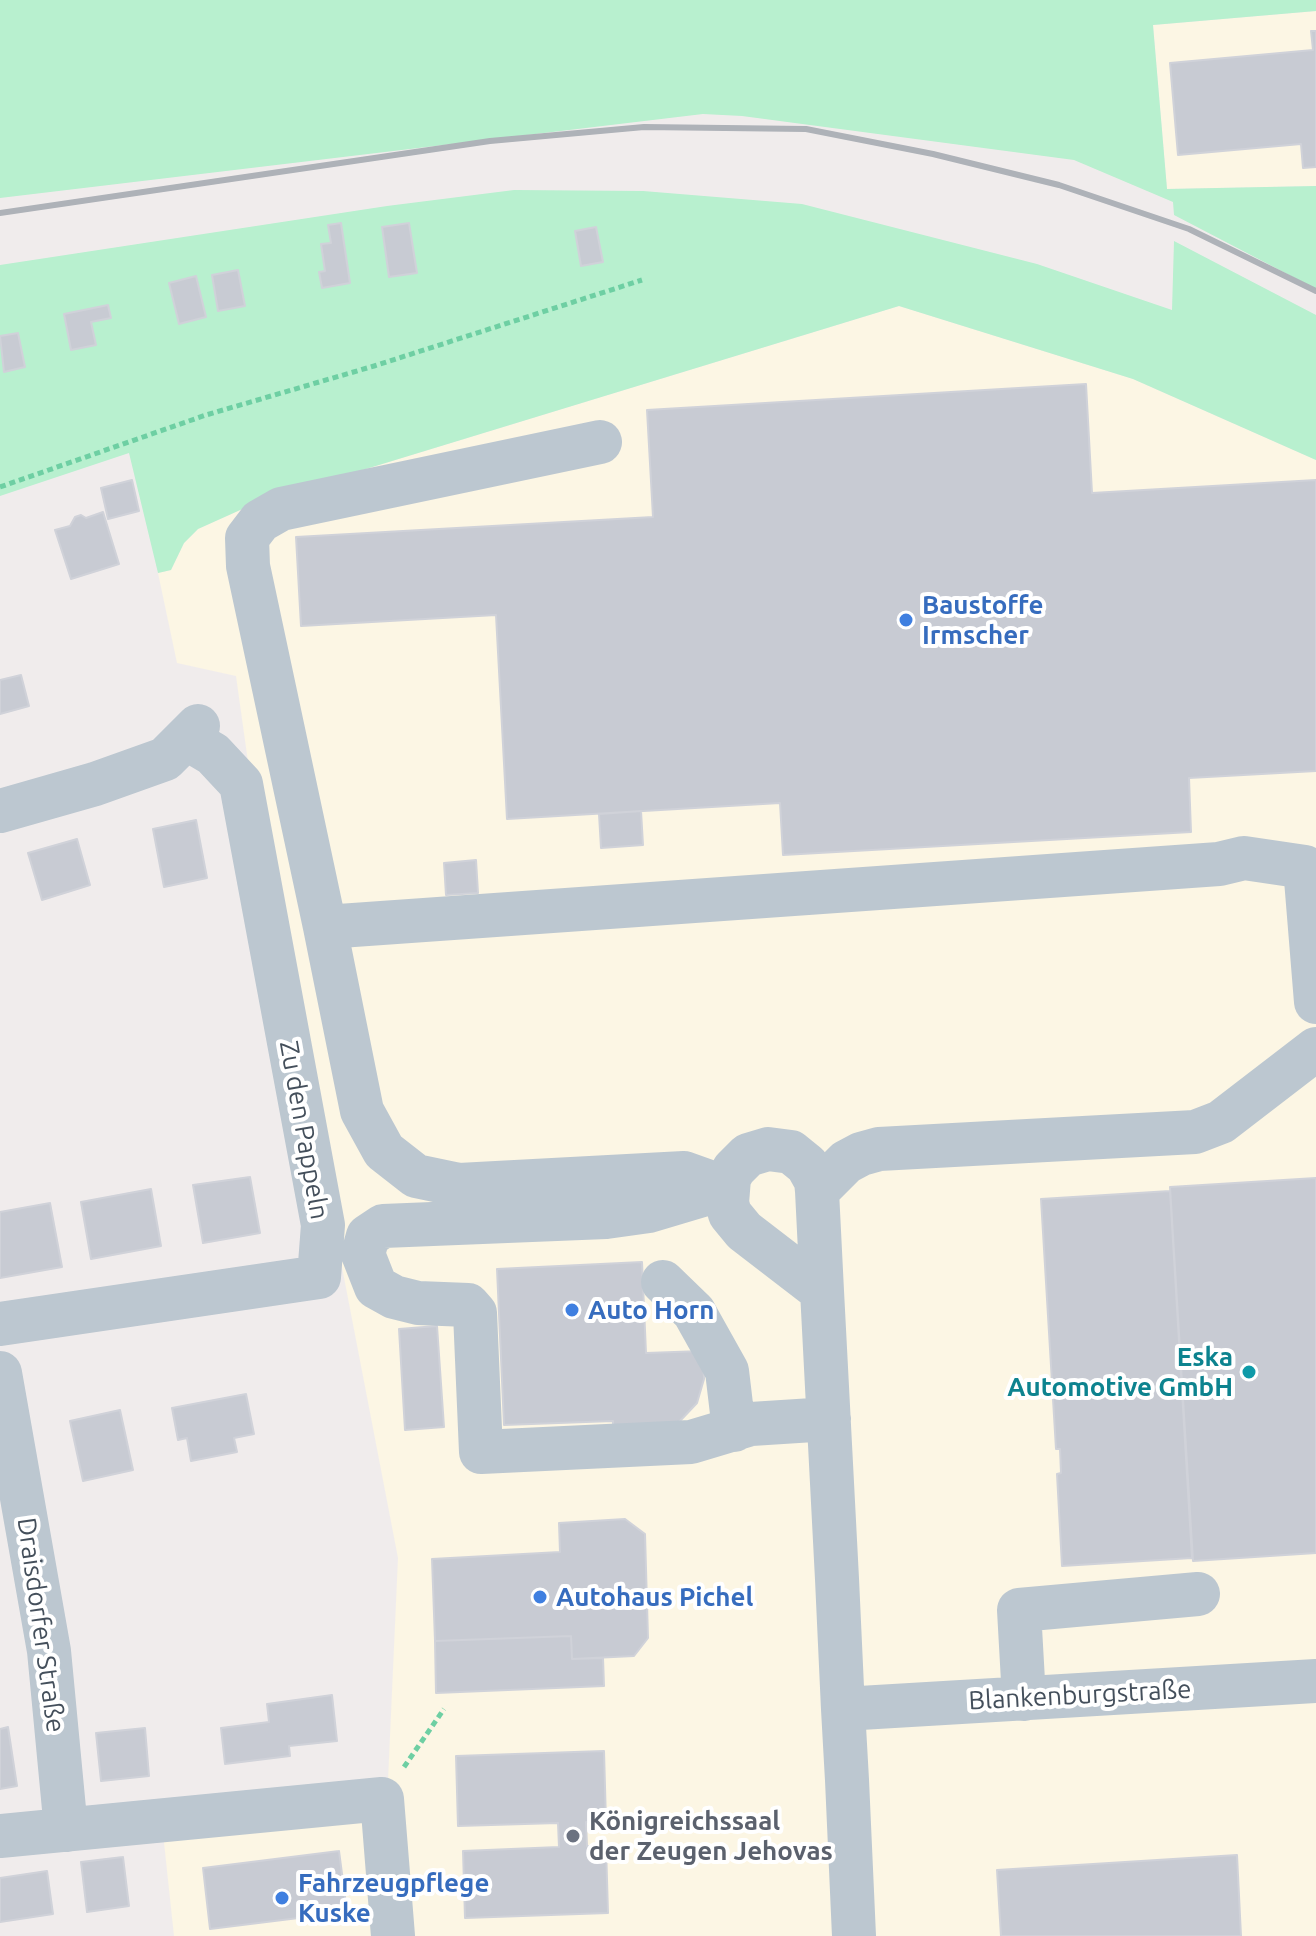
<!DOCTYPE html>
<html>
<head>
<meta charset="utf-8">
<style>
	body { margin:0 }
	canvas { display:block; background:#f0ecec }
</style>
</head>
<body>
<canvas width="1316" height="1936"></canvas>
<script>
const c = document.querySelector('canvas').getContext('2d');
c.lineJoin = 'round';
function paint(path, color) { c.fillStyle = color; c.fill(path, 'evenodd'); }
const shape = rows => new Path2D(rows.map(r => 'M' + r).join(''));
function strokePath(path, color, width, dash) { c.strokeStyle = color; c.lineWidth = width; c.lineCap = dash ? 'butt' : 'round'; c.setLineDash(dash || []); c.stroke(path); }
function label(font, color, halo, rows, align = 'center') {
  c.font = font + ' Ubuntu,sans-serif'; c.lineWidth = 8; c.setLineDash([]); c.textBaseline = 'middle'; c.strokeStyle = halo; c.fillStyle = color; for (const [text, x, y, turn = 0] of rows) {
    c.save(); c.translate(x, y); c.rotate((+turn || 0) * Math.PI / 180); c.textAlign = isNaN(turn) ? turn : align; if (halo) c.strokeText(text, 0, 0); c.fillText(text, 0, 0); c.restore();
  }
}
paint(shape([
	[1316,11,1316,186,1167,189,1153,25],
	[899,306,1133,379,1316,460,1316,1936,174,1936,163,1833,387,1803,398,1558,331,1210,269,912,236,676,177,663,158,573,171,570,184,543,198,529,258,502]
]), '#fcf6e4');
paint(shape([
	[0,0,1316,0,1316,11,1153,25,1167,189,1316,186,1316,289,1174,215,1173,202,1074,160,742,116,703,114,0,198],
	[514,190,643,191,802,204,1037,264,1172,310,1174,241,1316,315,1316,460,1133,379,899,306,258,502,198,529,184,543,171,570,158,573,129,453,0,496,0,265,387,206]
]), '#b8f0cf');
const building = shape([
	[1311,31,1316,31,1316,167,1303,168,1301,144,1178,155,1170,63,1313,50,1311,31],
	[341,223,350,283,322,288,319,272,325,271,321,244,331,243,328,225,341,223],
	[409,223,417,273,389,277,382,227,409,223],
	[596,227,603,262,581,266,575,231,596,227],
	[238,270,245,306,218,311,212,275,238,270],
	[196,276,206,317,179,324,169,283,196,276],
	[108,305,111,318,91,322,96,345,71,350,64,314,108,305],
	[18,333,25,367,4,372,0,336,18,333],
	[1086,384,1092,493,1316,480,1316,771,1189,778,1191,832,783,855,780,803,507,819,496,615,301,626,296,537,653,517,647,410,1086,384],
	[132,480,139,511,108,519,101,488,132,480],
	[103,512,119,564,71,579,55,530,70,526,75,517,81,515,86,518,103,512],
	[21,675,29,706,0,714,0,680,21,675],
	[641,811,643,845,601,848,599,814,641,811],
	[196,820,207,878,164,887,153,829,196,820],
	[77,839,90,885,42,900,28,853,77,839],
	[476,860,478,893,446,895,444,863,476,860],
	[250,1177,260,1233,203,1243,193,1185,250,1177],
	[1316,1178,1316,1553,1193,1561,1170,1187,1316,1178],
	[151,1189,161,1246,91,1259,81,1202,151,1189],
	[1170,1191,1192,1558,1062,1566,1057,1474,1061,1473,1060,1449,1056,1449,1041,1199,1170,1191],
	[50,1203,62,1267,0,1278,0,1212,50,1203],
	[642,1262,646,1353,703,1351,704,1379,697,1403,679,1422,613,1432,613,1421,504,1425,497,1269,642,1262],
	[437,1326,444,1427,405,1430,399,1329,437,1326],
	[246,1394,254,1434,234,1438,237,1452,191,1461,187,1438,178,1440,172,1408,246,1394],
	[120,1410,133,1470,83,1481,70,1421,120,1410],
	[625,1519,645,1534,648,1638,634,1656,572,1659,571,1636,435,1641,432,1559,560,1552,559,1523,625,1519],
	[571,1636,572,1659,603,1658,604,1686,436,1693,435,1641,571,1636],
	[332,1695,337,1741,289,1746,290,1756,225,1764,221,1728,269,1722,267,1704,332,1695],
	[8,1727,17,1786,0,1789,0,1729,8,1727],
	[145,1728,149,1776,101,1781,96,1733,145,1728],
	[604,1751,606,1822,586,1822,587,1846,606,1846,608,1913,465,1918,463,1851,559,1847,558,1823,458,1826,456,1756,604,1751],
	[339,1851,347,1912,210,1929,203,1868,339,1851],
	[1237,1855,1241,1936,1001,1936,997,1870,1237,1855],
	[123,1857,129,1906,87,1912,81,1862,123,1857],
	[47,1871,53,1914,0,1922,0,1878,47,1871]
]);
paint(building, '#c8cbd3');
strokePath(building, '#d0d2d9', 2);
strokePath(shape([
	[0,487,206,415,374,366,642,280],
	[404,1767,444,1709]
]), '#6ecfa3', 5, [6, 4]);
strokePath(shape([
	[0,811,95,784,165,759,198,726],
	[325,927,248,566,247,538,260,521,281,509,600,442],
	[726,1188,684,1173,459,1185,416,1176,384,1151,362,1111,325,927,1219,864,1244,858,1305,867,1316,1002],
	[726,1188,649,1211,606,1217,383,1226,368,1236,363,1254,376,1287,394,1297,418,1303,468,1305,475,1313,481,1452,691,1442,751,1424,829,1419],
	[817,1191,846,1162,861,1154,879,1149,1195,1132,1221,1122,1316,1049],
	[663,1282,694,1312,727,1371,734,1430],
	[822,1291,744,1231,730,1214,727,1203,729,1178,734,1169,748,1155,768,1149,791,1152,807,1165,816,1181,817,1191,822,1291,837,1579,843,1709,847,1780,854,1936],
	[0,1324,319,1277,323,1225,241,784,213,754,186,738],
	[0,1373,49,1651,66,1830],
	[1024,1699,1019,1610,1198,1594],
	[843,1709,1316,1681],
	[0,1836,382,1799,393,1936]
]), '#bcc7d0', 44);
strokePath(shape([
	[0,213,490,141,644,127,806,129,933,154,1059,185,1189,229,1316,291]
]), '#aeb2b8', 6);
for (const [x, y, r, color] of [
	[906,620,8,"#3f7fe0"],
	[572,1310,8,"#3f7fe0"],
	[1249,1372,8,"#0f9aa8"],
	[540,1597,8,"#3f7fe0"],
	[573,1836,8,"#6b7280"],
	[282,1898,8,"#3f7fe0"]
]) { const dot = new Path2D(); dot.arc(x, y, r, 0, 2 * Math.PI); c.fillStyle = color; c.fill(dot); strokePath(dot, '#fff', 3); }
label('bold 26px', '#366cbe', '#fff', [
	["Baustoffe",922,605],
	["Irmscher",922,635],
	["Auto Horn",588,1310],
	["Autohaus Pichel",556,1597],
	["Fahrzeugpflege",298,1883],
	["Kuske",298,1913]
], 'left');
label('26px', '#444f5b', '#fff', [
	["Zu den Pappeln",304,1130,80],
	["Draisdorfer Straße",41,1625,82],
	["Blankenburgstraße",1080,1695,-3]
]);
label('bold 26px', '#0d838f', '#fff', [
	["Eska",1233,1357],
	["Automotive GmbH",1233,1387]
], 'right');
label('bold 26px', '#5b616d', '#fff', [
	["Königreichssaal",589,1821],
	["der Zeugen Jehovas",589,1851]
], 'left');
</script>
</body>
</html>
